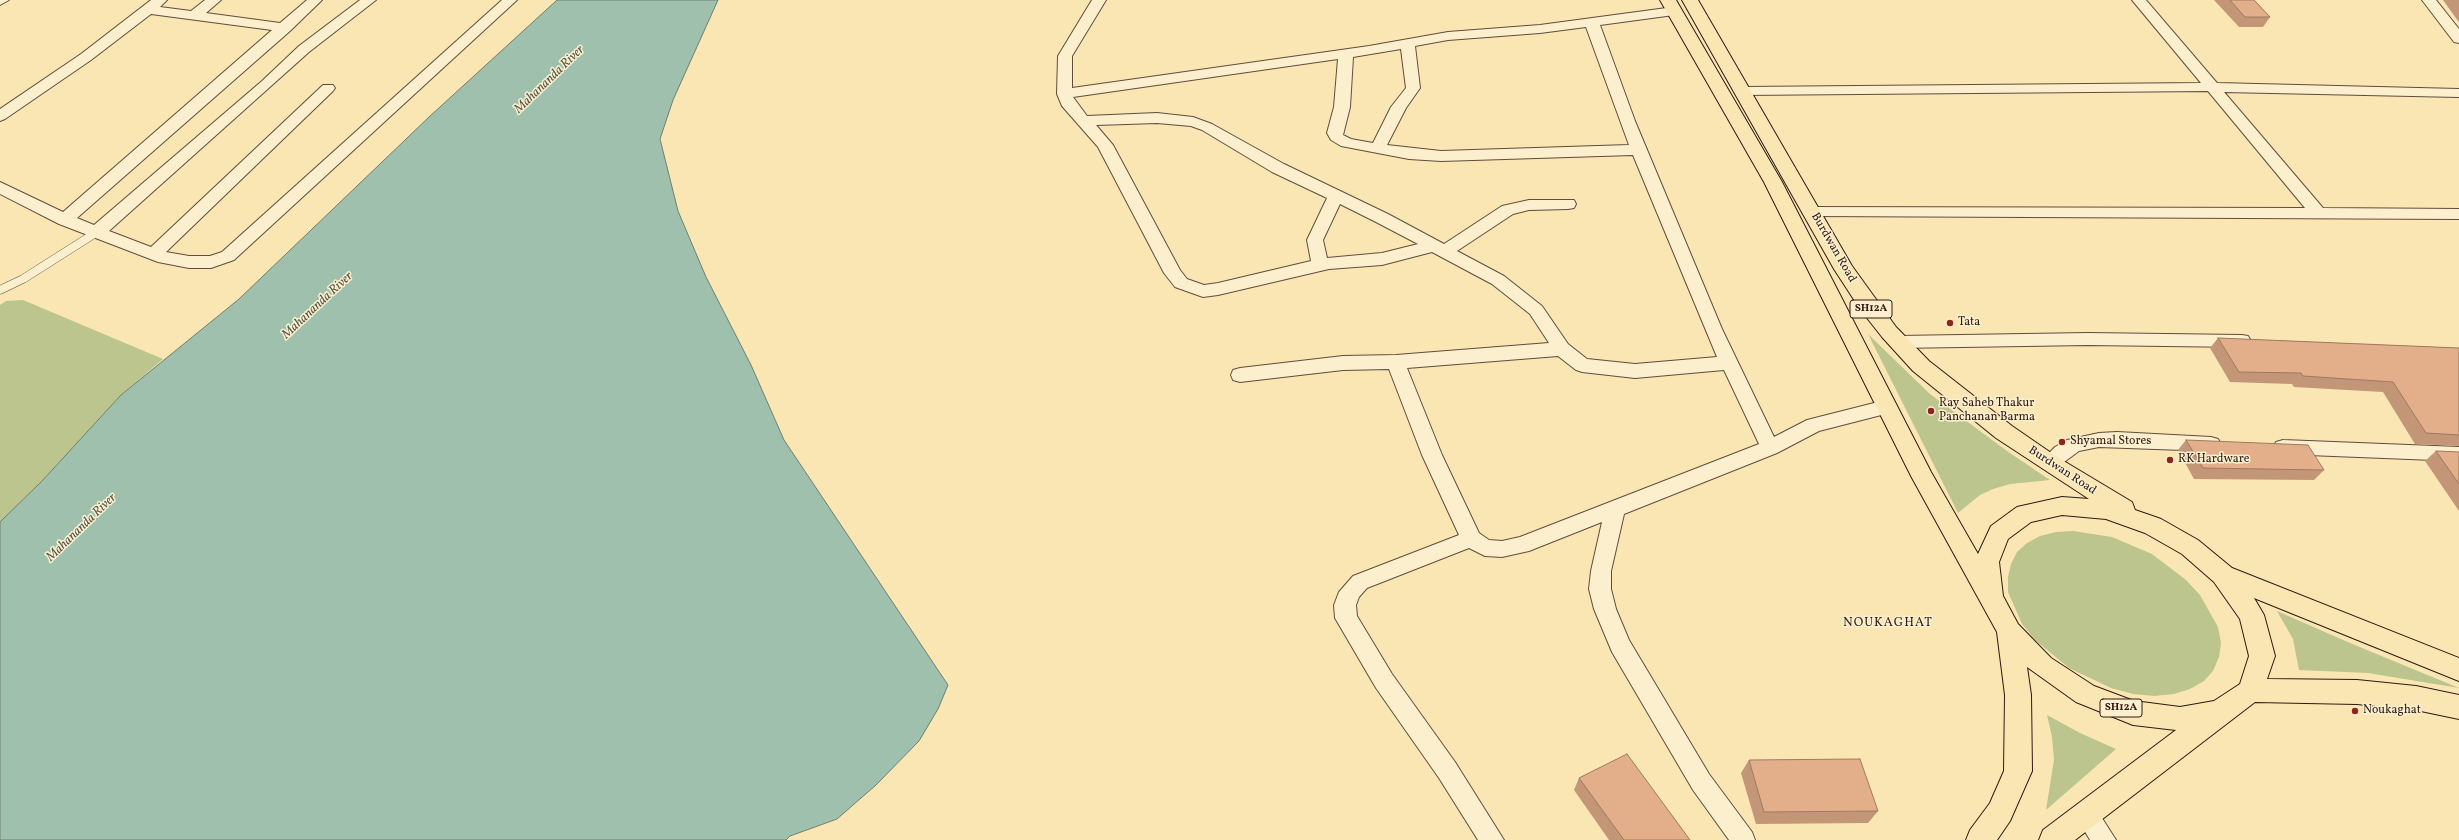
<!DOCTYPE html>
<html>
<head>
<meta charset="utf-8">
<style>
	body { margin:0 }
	canvas { display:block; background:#f9e6b3 }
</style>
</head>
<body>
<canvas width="2459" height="840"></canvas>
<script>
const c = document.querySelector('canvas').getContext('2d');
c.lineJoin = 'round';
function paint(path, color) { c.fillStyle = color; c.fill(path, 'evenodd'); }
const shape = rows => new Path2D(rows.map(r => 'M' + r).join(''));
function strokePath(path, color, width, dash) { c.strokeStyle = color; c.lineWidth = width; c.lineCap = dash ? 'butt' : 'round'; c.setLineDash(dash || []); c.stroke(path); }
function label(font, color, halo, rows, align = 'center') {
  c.font = font + ' Vollkorn,serif'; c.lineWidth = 3; c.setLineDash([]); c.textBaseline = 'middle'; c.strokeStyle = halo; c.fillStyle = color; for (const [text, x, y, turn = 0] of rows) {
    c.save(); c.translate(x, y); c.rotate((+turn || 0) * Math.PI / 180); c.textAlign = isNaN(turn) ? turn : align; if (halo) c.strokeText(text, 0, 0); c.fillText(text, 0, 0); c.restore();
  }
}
paint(shape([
	[23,300,163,359,121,395,42,481,0,522,0,305,6,301],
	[1868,334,1930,394,2007,451,2050,480,2010,484,1993,489,1980,495,1958,513],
	[2073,531,2112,537,2152,554,2186,580,2200,595,2218,627,2221,643,2219,657,2213,671,2204,681,2190,689,2174,694,2154,696,2133,694,2111,688,2069,668,2035,640,2022,624,2008,592,2008,577,2011,564,2017,552,2027,543,2040,536,2056,532],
	[2277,611,2350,643,2459,688,2368,673,2299,670,2293,639],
	[2047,715,2080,733,2116,749,2046,810,2054,760,2052,737]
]), '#bcc58e');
const water = shape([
	[557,0,718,0,673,100,660,139,678,211,706,277,751,365,784,440,948,685,938,709,919,741,876,785,837,819,790,836,786,840,0,840,0,522,42,481,121,395,239,299,429,117,557,0]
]);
paint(water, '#9ec0ac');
strokePath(water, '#717e6f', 1);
const service = shape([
	[0,290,23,279,97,232]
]);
const minor = shape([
	[0,0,9,0,0,5,0,0],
	[151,0,167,0,160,7,191,11,205,0,221,0,206,13,280,23,307,0,322,0,290,31,77,218,94,225,262,81,299,46,360,0,376,0,309,52,109,231,151,247,323,85,333,85,335,88,333,91,166,252,189,256,210,256,222,252,502,0,517,0,234,260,211,268,189,268,158,262,59,224,0,194,0,182,63,212,272,30,151,14,91,60,5,119,0,121,0,109,81,54,151,0],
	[1092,0,1106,0,1072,56,1072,88,1369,46,1448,32,1540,25,1674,7,1679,8,1681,11,1679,14,1674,15,1600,25,1635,121,1722,329,1774,437,1807,420,1886,400,1893,402,1895,407,1893,412,1819,431,1777,453,1624,514,1611,571,1611,589,1616,609,1629,640,1709,774,1752,832,1755,840,1729,840,1693,790,1612,652,1594,609,1589,589,1591,571,1602,522,1529,551,1502,557,1485,556,1469,548,1367,588,1359,597,1356,605,1357,616,1392,674,1455,762,1504,840,1478,840,1439,778,1376,688,1335,618,1334,605,1339,592,1353,576,1459,535,1422,455,1389,369,1343,370,1240,382,1233,380,1231,375,1233,370,1240,368,1343,356,1396,355,1549,343,1530,314,1492,284,1432,252,1382,265,1329,269,1218,295,1203,297,1175,287,1164,273,1098,147,1062,106,1057,94,1058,56,1092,0],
	[1586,27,1629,145,1441,151,1387,145,1406,108,1420,88,1415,46,1448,40,1540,33,1586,27],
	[1401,49,1406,88,1391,107,1373,143,1351,139,1343,135,1350,107,1353,57,1401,49],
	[1338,59,1334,107,1327,133,1331,140,1341,146,1409,159,1441,161,1633,155,1717,357,1635,364,1587,359,1568,344,1542,306,1504,276,1457,251,1513,214,1529,210,1568,209,1574,208,1576,204,1574,200,1529,200,1502,206,1444,244,1388,214,1284,164,1212,124,1193,117,1157,113,1087,116,1073,97,1338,59],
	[1157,123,1191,126,1202,130,1272,172,1327,198,1307,240,1311,261,1218,283,1204,285,1187,279,1180,270,1113,145,1096,125,1157,123],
	[1340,204,1376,222,1418,244,1382,253,1327,258,1323,240,1340,204],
	[1558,356,1576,370,1582,372,1635,378,1724,370,1759,444,1520,537,1502,541,1489,540,1479,533,1442,455,1407,368,1558,356],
	[2132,0,2146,0,2217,83,2459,89,2459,97,2224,92,2323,208,2459,209,2459,219,1812,216,1806,215,1804,211,1806,207,2305,208,2208,91,1743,95,1736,91,1743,87,2201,83,2132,0],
	[2422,0,2436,0,2459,29,2459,43,2454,42,2422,0],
	[2088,333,2242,335,2248,336,2251,341,2248,346,2242,347,2088,345,1898,348,1892,347,1889,342,1892,337,1898,336,2088,333],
	[2117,432,2211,437,2218,439,2221,444,2218,449,2211,451,2099,447,2079,451,2056,468,2049,471,2042,468,2039,463,2055,447,2067,440,2099,433,2117,432],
	[2283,440,2459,447,2459,461,2283,454,2276,452,2273,447,2276,442,2283,440],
	[2087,804,2095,807,2116,840,2090,840,2075,815,2079,807,2087,804]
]);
const primary = shape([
	[1660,0,1676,0,1782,182,1931,472,1978,554,1991,526,2017,507,2062,497,2089,499,1996,438,1913,371,1882,337,1860,309,1834,269,1682,0,1698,0,1852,266,1896,327,1929,361,2012,426,2057,457,2132,502,2135,510,2161,519,2198,540,2232,568,2459,658,2459,681,2254,598,2264,615,2275,656,2267,679,2357,680,2416,686,2459,695,2459,719,2416,710,2357,704,2255,702,2075,840,2039,840,2043,830,2176,730,2133,725,2076,702,2027,667,2031,695,2032,771,2010,821,1997,840,1966,840,1970,830,1990,803,2004,771,2005,695,1997,632,1911,476,1764,182,1660,0],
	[2062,515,2106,519,2145,533,2182,554,2214,582,2240,619,2249,656,2240,684,2214,701,2180,707,2134,701,2094,686,2051,658,2018,624,2003,596,1999,562,2008,539,2031,522,2062,515]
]);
strokePath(service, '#614d3c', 9);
strokePath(minor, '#614d3c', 2);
strokePath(primary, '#2e1a14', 2);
strokePath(service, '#fbefce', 8);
paint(minor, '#fbefce');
paint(primary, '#f9e6b3');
paint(shape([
	[2214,0,2254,0,2270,17,2263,27,2239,27],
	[2443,0,2459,0,2459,22,2458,21],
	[2218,338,2459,348,2459,446,2415,444,2383,392,2294,387,2292,384,2230,382,2210,348],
	[2186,440,2324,470,2314,480,2194,479,2178,450],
	[2436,451,2459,452,2459,511,2425,461],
	[1749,760,1878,811,1868,823,1756,824,1741,773],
	[1579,778,1690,840,1609,840,1574,790]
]), '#c39678');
const building = shape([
	[2230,0,2254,0,2270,17,2245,17,2230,0],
	[2218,338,2459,348,2459,435,2426,433,2393,382,2303,376,2301,373,2239,372,2218,338],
	[2186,440,2308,445,2324,470,2203,468,2186,440],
	[2436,451,2459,452,2459,484,2436,451],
	[1627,754,1690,840,1624,840,1579,778,1627,754],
	[1860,759,1878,811,1764,812,1749,760,1860,759]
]);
paint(building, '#e3af8b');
strokePath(building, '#9f7a61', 1);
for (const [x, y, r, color] of [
	[1950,323,4,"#8f2418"],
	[1931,411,4,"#8f2418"],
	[2062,442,4,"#8f2418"],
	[2170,460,4,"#8f2418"],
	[2355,711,4,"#8f2418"]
]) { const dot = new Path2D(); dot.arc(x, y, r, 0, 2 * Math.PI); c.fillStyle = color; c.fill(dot); strokePath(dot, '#fbefce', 1.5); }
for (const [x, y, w] of [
	[1871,309,42],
	[2121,708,42]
]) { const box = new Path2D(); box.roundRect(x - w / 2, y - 9, w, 18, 3); c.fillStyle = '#fbefce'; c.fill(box); strokePath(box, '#2e1a14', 1); }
label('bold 11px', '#2e1a14', null, [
	["SH12A",1871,309],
	["SH12A",2121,708]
]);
label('12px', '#2e1a14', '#fbefce', [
	["Burdwan Road",1833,248,60],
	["Burdwan Road",2062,471,33]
]);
label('12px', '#2e1a14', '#fbefce', [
	["Tata",1958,323],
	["Ray Saheb Thakur",1939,404],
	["Panchanan Barma",1939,418],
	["Shyamal Stores",2070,442],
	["RK Hardware",2178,460],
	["Noukaghat",2363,711]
], 'left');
label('italic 13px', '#555449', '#fbefce', [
	["Mahananda River",550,80,-44],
	["Mahananda River",318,306,-43],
	["Mahananda River",82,528,-44]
]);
c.letterSpacing = '1px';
label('13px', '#2e1a14', '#fbefce', [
	["NOUKAGHAT",1888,624]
]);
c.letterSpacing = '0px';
</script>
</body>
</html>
